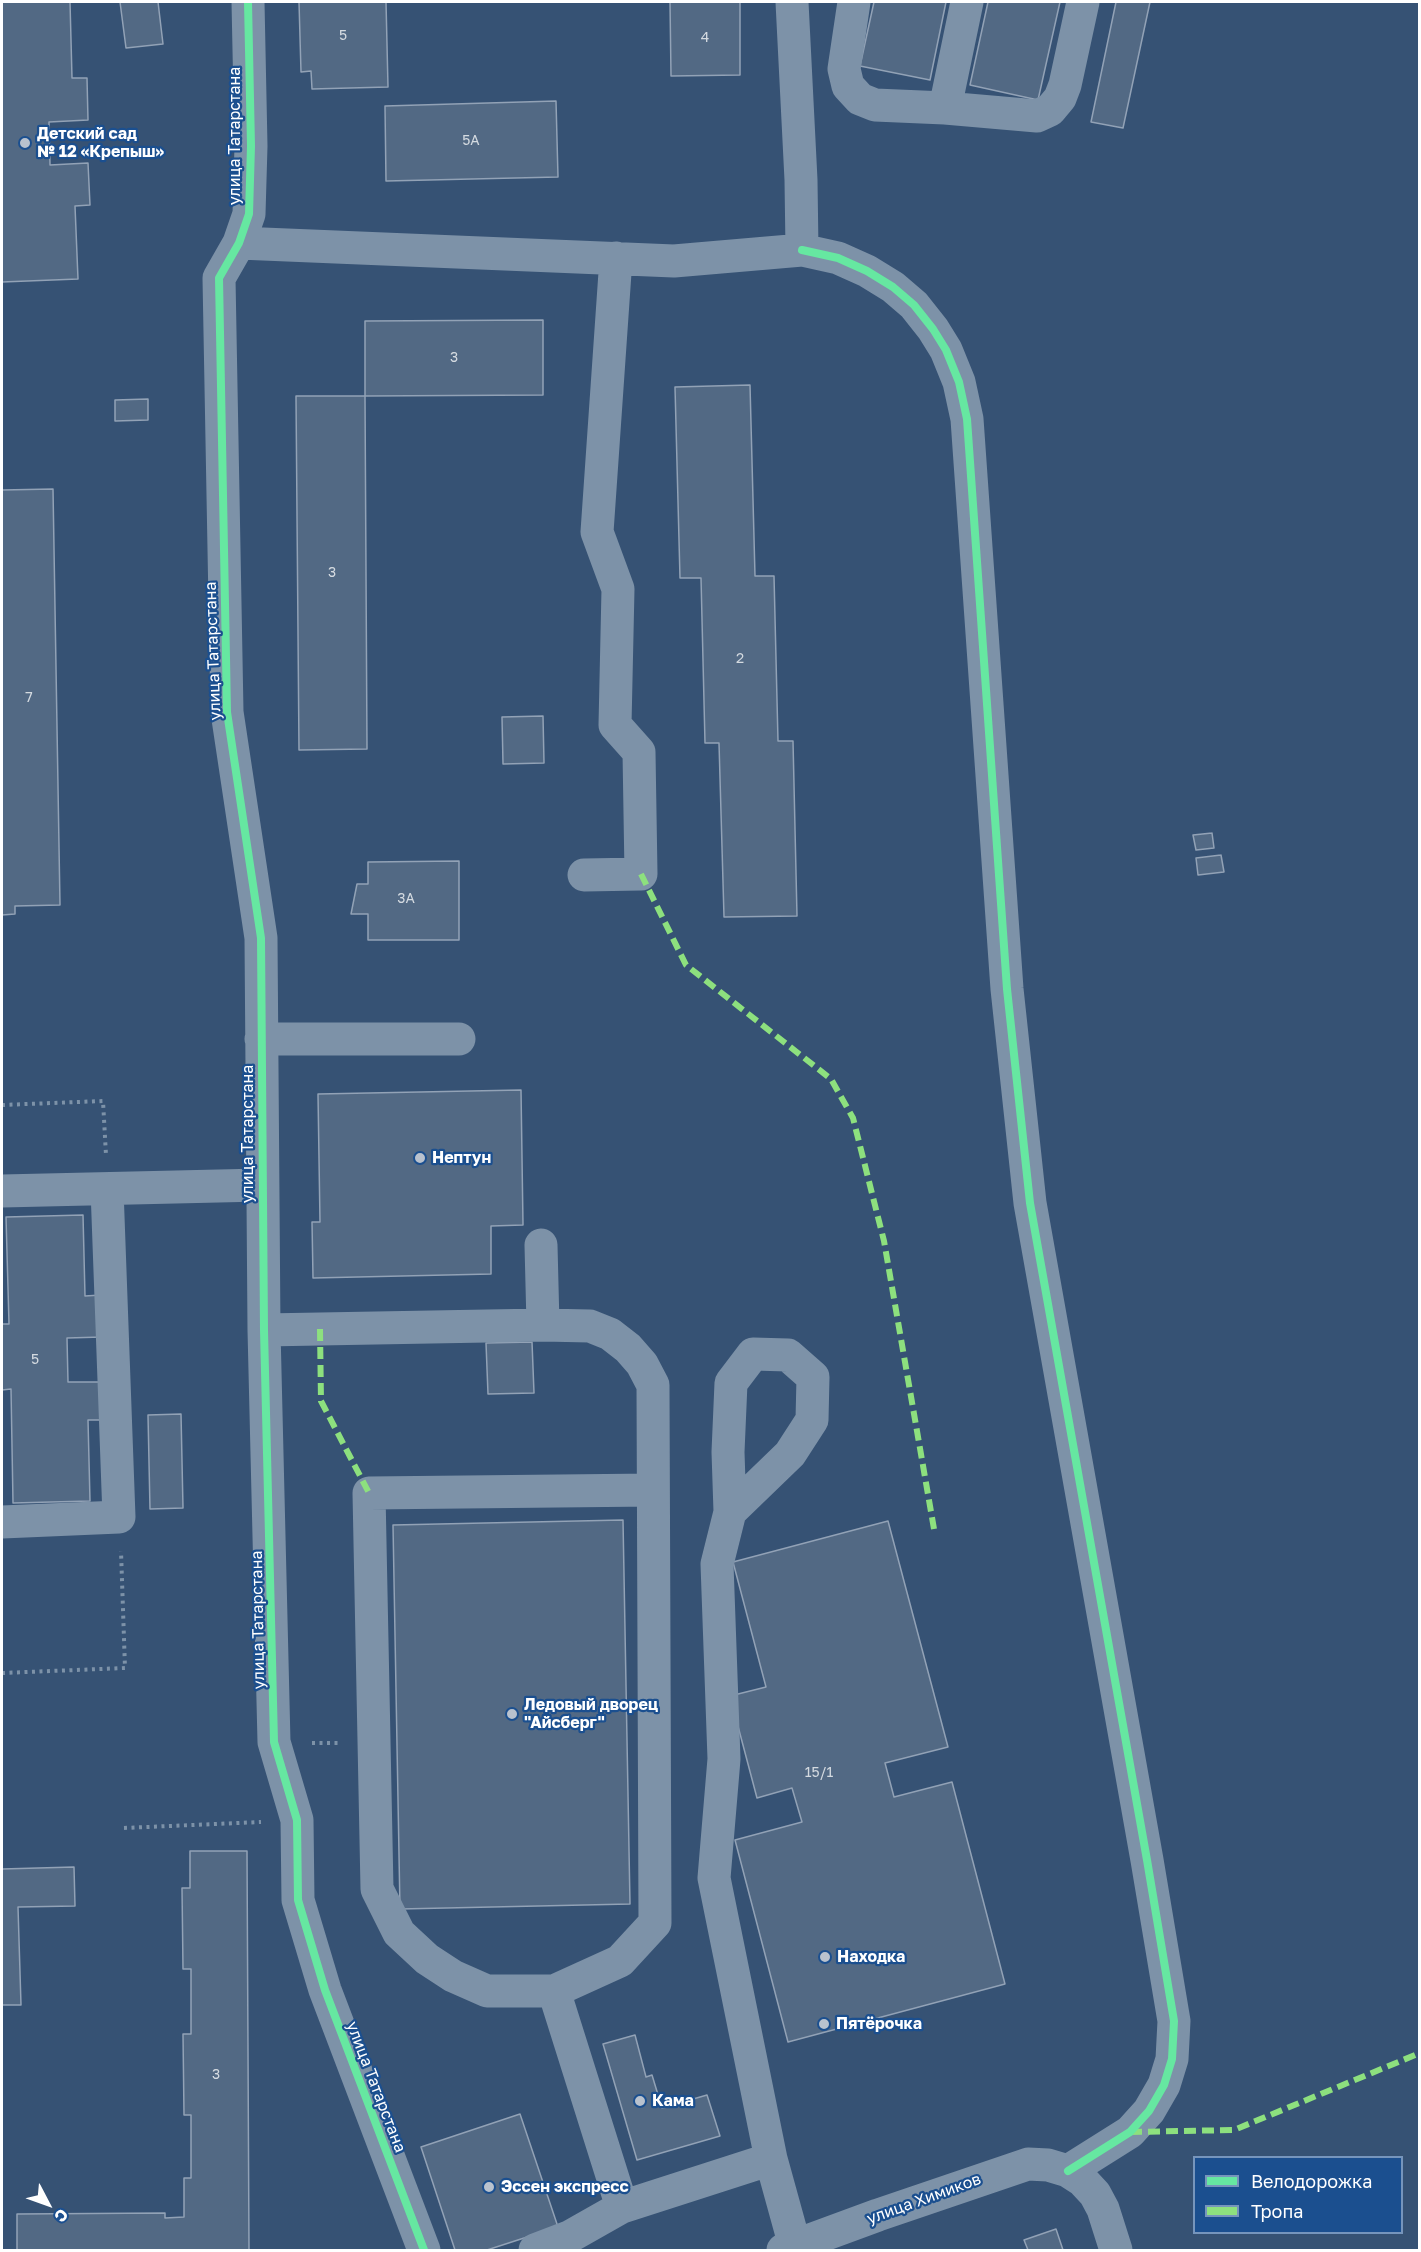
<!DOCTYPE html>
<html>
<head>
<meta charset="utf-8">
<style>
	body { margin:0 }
	#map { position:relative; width:1421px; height:2252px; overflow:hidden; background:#365274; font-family:"Golos Text",sans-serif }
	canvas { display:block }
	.frame { position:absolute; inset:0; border:3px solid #fff; pointer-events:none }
	.legend { position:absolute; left:1193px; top:2156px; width:210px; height:78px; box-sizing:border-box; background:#1b4f8f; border:2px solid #7695bc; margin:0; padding:8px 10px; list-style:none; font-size:18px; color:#fff }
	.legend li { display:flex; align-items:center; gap:12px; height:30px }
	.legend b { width:30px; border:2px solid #7695bc }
	.north { position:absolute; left:18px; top:2174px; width:60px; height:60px; -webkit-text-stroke:4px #1b4f8f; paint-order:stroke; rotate:131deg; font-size:16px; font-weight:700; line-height:24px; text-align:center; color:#fff }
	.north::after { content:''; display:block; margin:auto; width:21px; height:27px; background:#fff; clip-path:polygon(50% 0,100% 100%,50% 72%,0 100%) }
</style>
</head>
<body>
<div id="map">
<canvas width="1421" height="2252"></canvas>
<div class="frame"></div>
<ul class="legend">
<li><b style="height:8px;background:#66e7a1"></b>Велодорожка</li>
<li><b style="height:8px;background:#8de07e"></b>Тропа</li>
</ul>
<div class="north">С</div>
</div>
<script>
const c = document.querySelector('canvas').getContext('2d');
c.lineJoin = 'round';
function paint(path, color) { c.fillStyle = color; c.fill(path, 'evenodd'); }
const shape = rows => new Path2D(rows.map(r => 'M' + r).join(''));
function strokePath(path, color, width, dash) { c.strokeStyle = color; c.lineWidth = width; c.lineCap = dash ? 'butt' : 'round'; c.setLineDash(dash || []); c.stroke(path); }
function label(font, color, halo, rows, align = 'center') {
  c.font = font + ' "Golos Text",sans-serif'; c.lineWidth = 4.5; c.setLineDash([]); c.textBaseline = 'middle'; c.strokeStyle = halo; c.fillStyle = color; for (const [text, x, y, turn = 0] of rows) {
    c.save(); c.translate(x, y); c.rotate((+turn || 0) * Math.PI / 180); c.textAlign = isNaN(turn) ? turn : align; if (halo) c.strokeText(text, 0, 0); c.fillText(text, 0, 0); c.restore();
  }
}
const building = shape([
	[2,2,70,2,72,78,87,78,88,120,49,122,50,165,88,163,90,205,75,206,78,279,2,282,2,2],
	[120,2,158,2,163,44,126,48,120,2],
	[299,2,386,2,388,87,312,89,311,71,301,72,299,2],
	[670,2,740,2,740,75,671,76,670,2],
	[874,2,946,2,930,80,860,66,874,2],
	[988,2,1060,2,1038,100,970,85,988,2],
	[1116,2,1150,2,1123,128,1091,122,1116,2],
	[556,101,558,177,386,181,385,106,556,101],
	[543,320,543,395,365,396,365,321,543,320],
	[750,385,755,576,774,576,778,741,793,741,797,916,724,917,719,743,705,743,701,578,680,578,675,387,750,385],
	[296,396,365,396,367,749,299,750,296,396],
	[148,399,148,420,115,421,115,400,148,399],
	[53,489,60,905,15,906,15,914,2,915,2,490,53,489],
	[543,716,544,763,503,764,502,717,543,716],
	[1212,833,1214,848,1196,850,1193,835,1212,833],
	[1221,855,1224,872,1198,875,1196,858,1221,855],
	[459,861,459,940,368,940,368,914,351,914,357,884,368,884,368,862,459,861],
	[521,1090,523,1225,491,1226,491,1274,313,1278,312,1222,320,1222,318,1094,521,1090],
	[83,1215,85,1296,101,1295,102,1337,67,1338,68,1382,101,1382,102,1420,88,1420,90,1501,13,1503,11,1389,2,1390,2,1324,9,1324,6,1217,83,1215],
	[532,1342,534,1393,488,1394,486,1343,532,1342],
	[181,1414,183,1508,150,1509,148,1415,181,1414],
	[623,1520,630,1904,400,1909,393,1525,623,1520],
	[888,1521,948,1747,885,1763,894,1797,952,1782,1005,1984,788,2042,735,1840,802,1822,792,1788,757,1798,730,1696,766,1687,733,1562,888,1521],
	[190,1851,247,1851,249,2250,17,2250,17,2214,165,2213,165,2218,184,2217,184,2178,191,2178,191,2115,184,2115,183,2034,191,2034,191,1969,183,1969,182,1888,190,1888,190,1851],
	[74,1867,75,1906,18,1907,21,2005,2,2005,2,1869,74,1867],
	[635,2035,646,2077,652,2075,662,2108,707,2095,720,2136,637,2160,603,2044,635,2035],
	[520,2114,558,2227,487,2250,455,2250,421,2147,520,2114],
	[1056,2229,1063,2250,1028,2250,1024,2240,1056,2229]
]);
paint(building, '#526984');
strokePath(building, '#92a2b6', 1.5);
strokePath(shape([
	[2,1105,103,1101,106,1155],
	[2,1673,125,1668,121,1551],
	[312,1743,340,1743],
	[124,1828,261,1822]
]), '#7d92a8', 4, [3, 4.5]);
strokePath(shape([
	[248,2,251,146,249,214,239,243,219,278,227,712,261,938,264,1330,274,1742,297,1820,298,1900,325,1990,424,2250],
	[854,2,844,69,848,86,860,99,875,105,945,108,1037,116,1050,110,1060,98,1065,85,1083,2],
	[945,108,967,2],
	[239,243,674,261,802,250,801,180,792,2],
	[802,250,838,258,867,271,893,287,914,305,933,329,946,350,959,382,967,419,1007,989,1030,1203,1147,1860,1174,2021,1172,2059,1164,2085,1149,2111,1130,2132,1068,2171],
	[584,875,641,874,639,752,615,725,618,589,597,532,616,258],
	[261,1039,459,1039],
	[2,1191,262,1185],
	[543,1325,590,1326,610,1334,628,1348,642,1364,653,1385,655,1923,620,1961,554,1991,487,1991,453,1976,427,1959,399,1933,377,1889,369,1493,653,1490],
	[264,1330,543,1325,541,1245],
	[730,1512,728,1452,731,1383,753,1354,788,1355,813,1377,812,1420,790,1454,730,1512,717,1564,724,1759,714,1878,771,2159,795,2246],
	[2,1522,119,1517,107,1189],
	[554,1991,622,2207],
	[535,2250,569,2237,622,2207,771,2159],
	[783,2250,878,2215,1028,2164,1048,2165,1068,2171,1082,2180,1095,2194,1103,2209,1116,2250]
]), '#7d92a8', 33);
strokePath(shape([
	[641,874,686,965,831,1079,853,1118,884,1241,934,1529],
	[320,1329,321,1401,369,1493],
	[1130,2132,1234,2130,1420,2053]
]), '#8de07e', 6, [12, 6]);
strokePath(shape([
	[248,2,251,146,249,214,239,243,219,278,227,712,261,938,264,1330,274,1742,297,1820,298,1900,325,1990,424,2250],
	[802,250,838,258,867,271,893,287,914,305,933,329,946,350,959,382,967,419,1007,989,1030,1203,1147,1860,1174,2021,1172,2059,1164,2085,1149,2111,1130,2132,1068,2171]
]), '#66e7a1', 8);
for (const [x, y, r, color] of [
	[25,143,6,"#b9c2ce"],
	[420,1158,6,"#b9c2ce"],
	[512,1714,6,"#b9c2ce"],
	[825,1957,6,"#b9c2ce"],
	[824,2024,6,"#b9c2ce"],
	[640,2101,6,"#b9c2ce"],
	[489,2187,6,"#b9c2ce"]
]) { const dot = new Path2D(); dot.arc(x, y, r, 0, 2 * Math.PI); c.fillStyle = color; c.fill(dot); strokePath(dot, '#1b4f8f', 2); }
label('14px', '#d4dae0', null, [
	["5",343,36],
	["4",705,38],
	["5А",471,141],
	["3",454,358],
	["3",332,573],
	["2",740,659],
	["7",29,698],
	["3А",406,899],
	["5",35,1360],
	["15/1",819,1773],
	["3",216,2075]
]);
label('bold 16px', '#fff', '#1b4f8f', [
	["Детский сад",37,134],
	["№ 12 «Крепыш»",37,152],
	["Нептун",432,1158],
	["Ледовый дворец",524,1705],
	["\"Айсберг\"",524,1723],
	["Находка",837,1957],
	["Пятёрочка",836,2024],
	["Кама",652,2101],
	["Эссен экспресс",501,2187]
], 'left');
label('16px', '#fff', '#1b4f8f', [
	["улица Татарстана",235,136,-90],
	["улица Татарстана",213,651,-92],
	["улица Татарстана",248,1134,-90],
	["улица Татарстана",258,1620,-91],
	["улица Татарстана",376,2087,69],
	["улица Химиков",924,2199,-20]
]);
</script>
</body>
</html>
